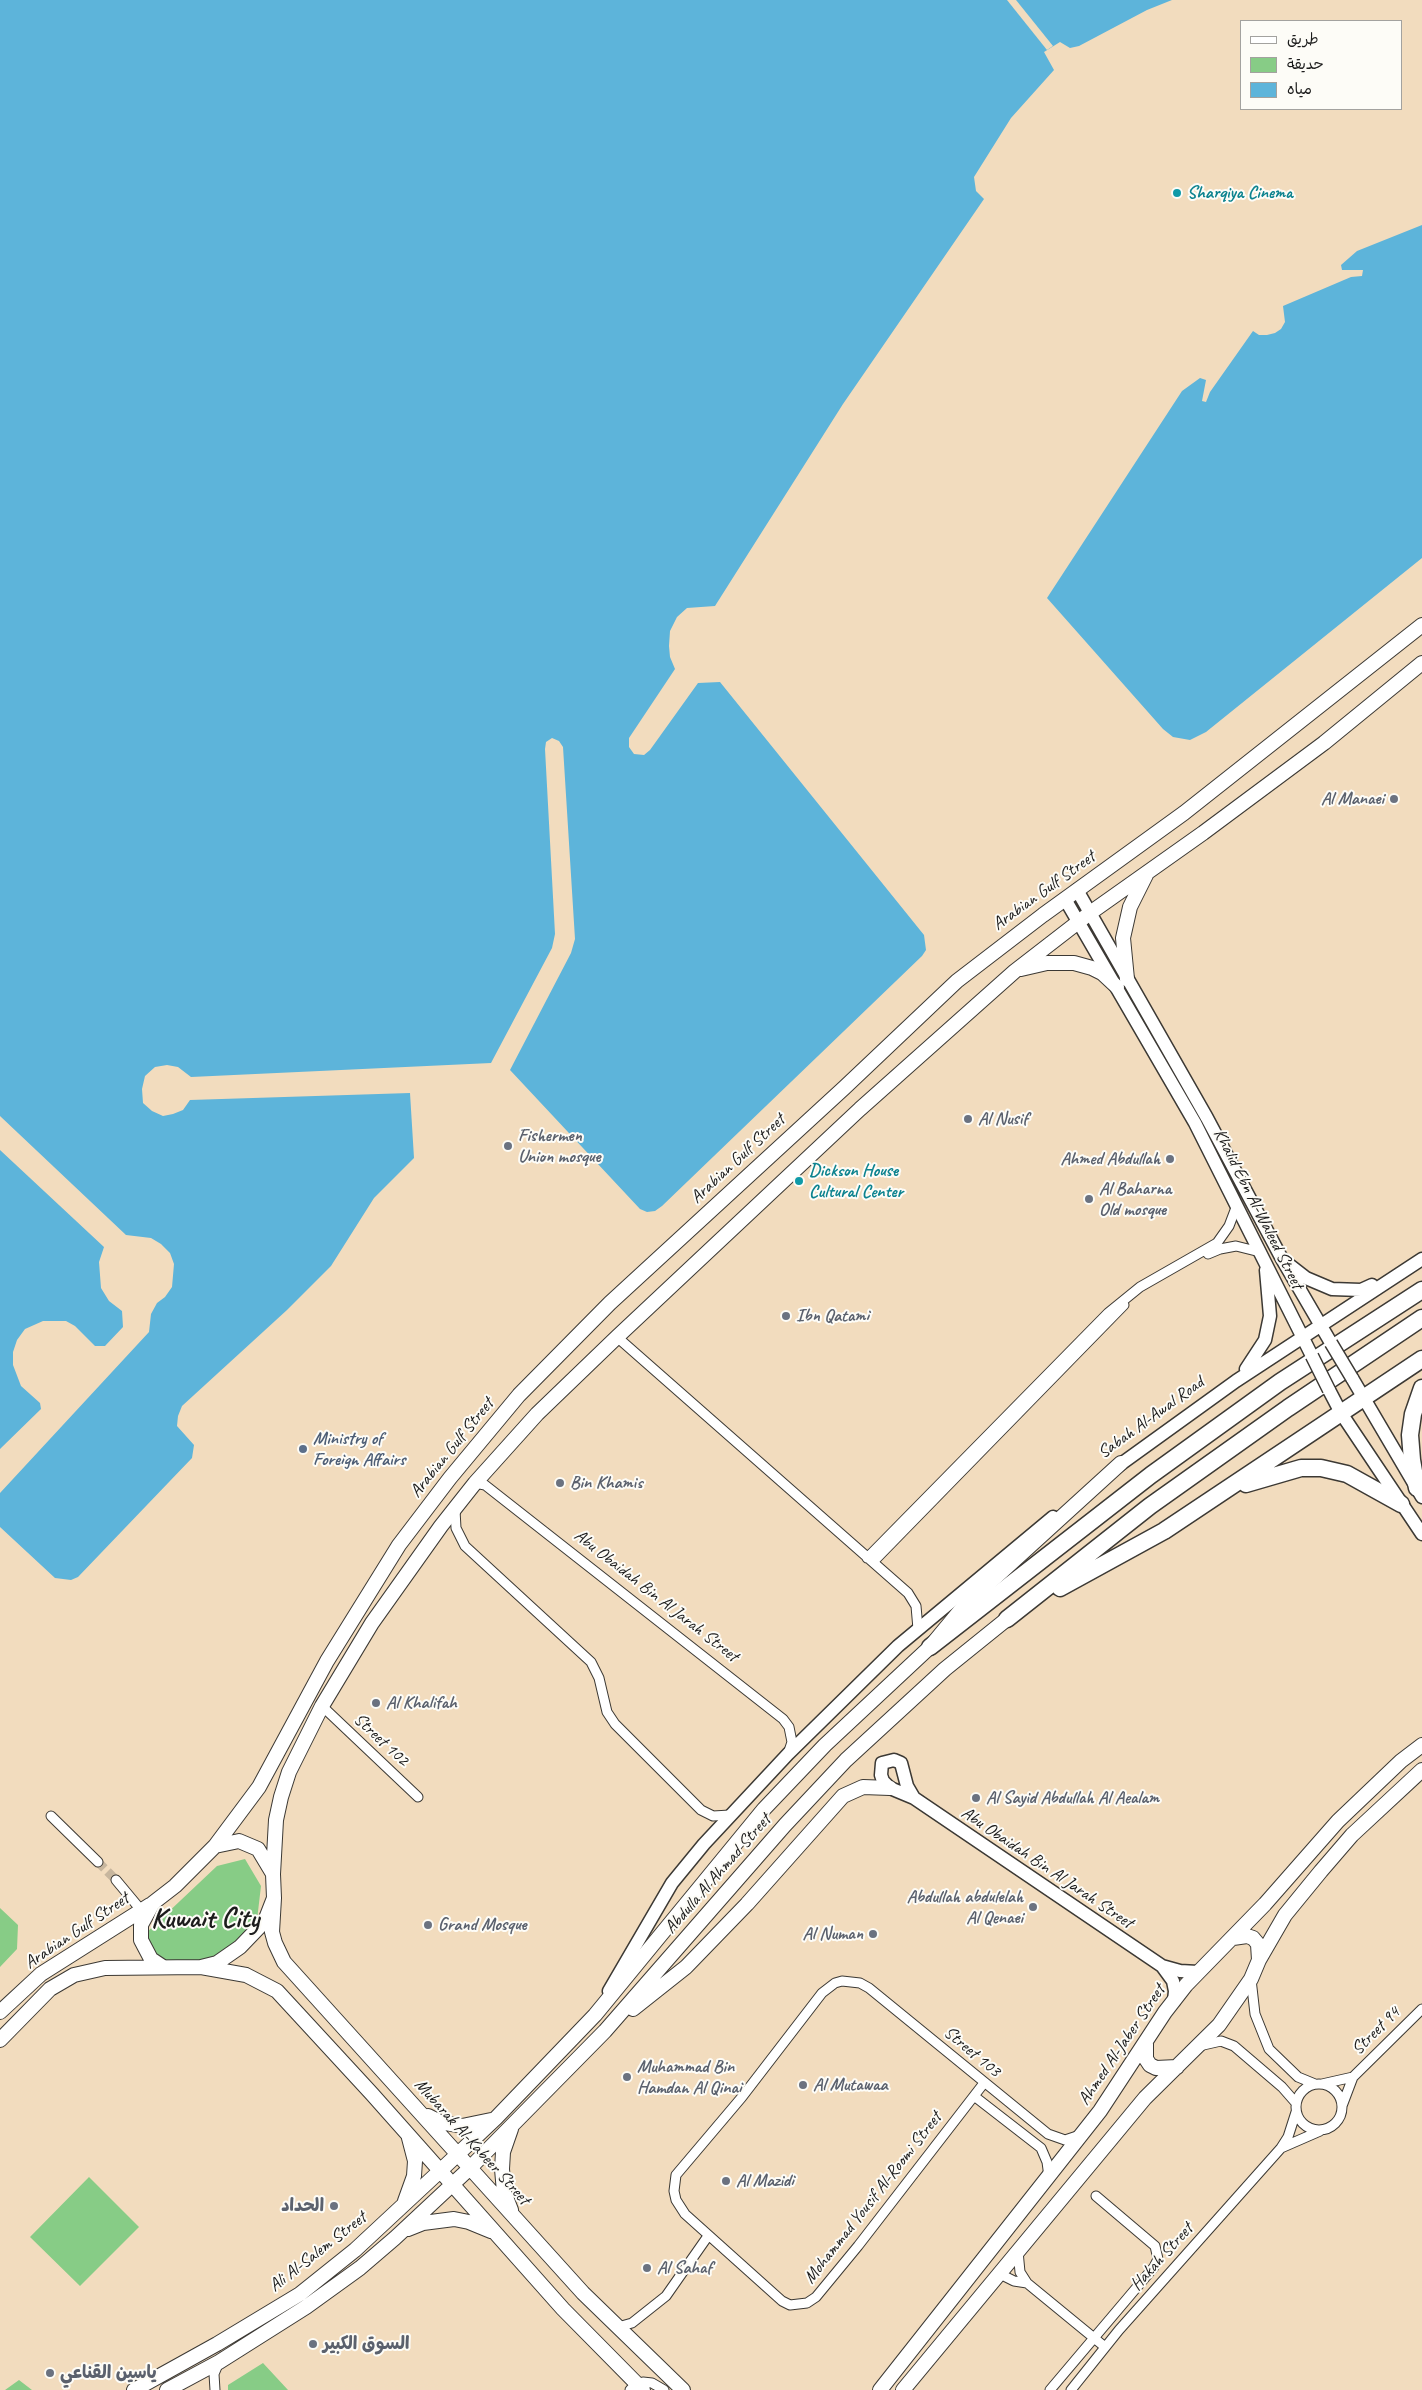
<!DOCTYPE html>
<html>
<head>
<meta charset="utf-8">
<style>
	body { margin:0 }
	#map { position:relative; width:1422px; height:2390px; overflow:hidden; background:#f2dcbe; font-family:Caveat,"Playpen Sans Arabic",sans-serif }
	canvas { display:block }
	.legend { position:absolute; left:1240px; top:20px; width:162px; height:90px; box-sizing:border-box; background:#fdfcf7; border:1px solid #a3a29f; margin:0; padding:6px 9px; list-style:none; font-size:15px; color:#1c1c1c }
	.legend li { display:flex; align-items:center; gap:10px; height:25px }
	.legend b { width:25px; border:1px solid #a3a29f }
</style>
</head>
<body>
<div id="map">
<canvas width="1422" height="2390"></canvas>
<ul class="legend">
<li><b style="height:6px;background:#fff"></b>طريق</li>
<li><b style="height:14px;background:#87cc86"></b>حديقة</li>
<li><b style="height:14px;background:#5db4da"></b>مياه</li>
</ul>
</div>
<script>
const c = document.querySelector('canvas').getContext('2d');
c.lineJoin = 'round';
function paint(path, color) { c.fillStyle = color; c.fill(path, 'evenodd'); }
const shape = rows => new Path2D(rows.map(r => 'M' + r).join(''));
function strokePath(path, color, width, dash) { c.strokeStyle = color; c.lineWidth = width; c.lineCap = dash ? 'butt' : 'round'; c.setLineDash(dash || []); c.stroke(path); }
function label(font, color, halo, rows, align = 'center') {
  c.font = font + ' Caveat,"Playpen Sans Arabic",sans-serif'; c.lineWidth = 4; c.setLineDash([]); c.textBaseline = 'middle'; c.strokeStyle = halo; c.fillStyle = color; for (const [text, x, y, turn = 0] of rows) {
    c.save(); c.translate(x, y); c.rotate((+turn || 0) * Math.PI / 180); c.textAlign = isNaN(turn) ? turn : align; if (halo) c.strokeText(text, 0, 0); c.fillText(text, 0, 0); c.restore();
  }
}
paint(shape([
	[245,1859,261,1886,257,1920,231,1945,201,1966,164,1966,149,1951,144,1935,217,1866],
	[0,1908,18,1925,17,1949,0,1967],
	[89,2177,139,2227,80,2286,30,2237],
	[263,2363,288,2390,228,2390,228,2385],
	[19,2380,32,2390,5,2390]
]), '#87cc86');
paint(shape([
	[0,0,1172,0,1147,10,1079,46,1070,48,1060,42,1044,52,1054,70,1011,118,974,177,976,191,984,199,843,404,715,606,687,608,677,617,670,631,669,646,670,657,675,669,629,738,629,747,634,754,644,755,650,750,698,683,720,682,924,935,926,950,922,956,662,1206,655,1211,647,1212,640,1209,510,1070,571,953,575,939,563,747,559,741,552,738,546,742,545,749,555,934,552,948,491,1063,191,1077,178,1067,167,1065,155,1067,145,1076,142,1089,143,1103,152,1111,163,1116,173,1114,183,1110,190,1100,410,1093,414,1158,374,1198,331,1266,287,1310,182,1406,178,1416,177,1426,194,1445,192,1458,78,1577,71,1580,55,1578,0,1527,0,1493,149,1332,151,1314,157,1303,165,1297,172,1287,174,1264,170,1253,161,1244,151,1238,126,1235,0,1116],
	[1422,225,1422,558,1206,732,1190,740,1173,737,1163,729,1047,598,1182,391,1200,378,1206,380,1202,401,1206,402,1210,392,1253,331,1259,335,1267,335,1275,333,1281,329,1285,322,1283,306,1351,277,1362,276,1363,270,1342,270,1341,265,1357,251],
	[0,1150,104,1247,99,1262,101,1288,109,1301,122,1311,123,1327,105,1346,95,1346,75,1326,66,1321,43,1321,25,1329,17,1340,13,1352,13,1365,21,1386,40,1403,41,1409,0,1449]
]), '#5db4da');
paint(shape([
	[1007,0,1016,0,1053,46,1047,50]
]), '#f2dcbe');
strokePath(shape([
	[98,1862,116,1880]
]), '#c7b69e', 9, [9, 4.5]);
const street = shape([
	[1208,1254,1220,1249,1236,1246,1260,1252],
	[617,1337,908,1593,916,1606,918,1629],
	[475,1483,485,1485,783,1719,789,1727,792,1742,789,1751],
	[455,1510,456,1528,465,1546,591,1662,599,1678,607,1712,615,1724,701,1810,713,1816,730,1815],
	[867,1558,1108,1313,1140,1287,1217,1243,1229,1226,1237,1205],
	[873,1562,1124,1305],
	[322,1706,418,1797],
	[51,1816,98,1862],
	[116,1880,141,1910],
	[1251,1979,1255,2014,1269,2049,1298,2077,1315,2084],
	[1199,2046,1221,2041,1234,2046,1282,2087,1296,2103],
	[984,2083,858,2246,816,2297,807,2303,790,2305,782,2301,685,2214,676,2200,674,2191,676,2175,742,2097,822,1993,835,1983,842,1981,860,1983,869,1988,1048,2134,1065,2140,1080,2135],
	[1322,2084,1353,2077],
	'1296 2107a23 23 0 1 1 46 0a23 23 0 1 1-46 0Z',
	[974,2096,1041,2148,1047,2162,1049,2177],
	[1342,2106,1353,2077,1422,2009],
	[1281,2148,1320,2131],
	[1018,2251,1020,2272,1027,2283,1105,2347],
	[1000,2274,1014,2281,1027,2283],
	[618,2327,632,2323,666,2296,708,2236],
	[215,2390,214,2374,219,2362],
	[630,2390,636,2384,643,2382,652,2383,664,2390],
	[1050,2390,1154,2267,1158,2259,1155,2246,1096,2196],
	[1071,2390,1119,2330,1281,2148,1288,2137,1296,2112]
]);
const secondary = shape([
	[1077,890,1207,1118,1282,1259,1331,1343],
	[1065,899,1195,1123,1312,1356],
	[1288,1264,1306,1278,1332,1289,1361,1290,1372,1285],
	[1246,1369,1265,1340,1270,1316,1266,1270],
	[1352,1378,1422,1497],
	[1329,1390,1341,1413,1422,1534],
	[1114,1469,1236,1381,1422,1259],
	[914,1798,907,1786,901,1763,894,1760,882,1763,881,1775,883,1781,890,1788,914,1798,1162,1966,1173,1981,1175,1991,1174,2001],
	[1162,1966,1180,1971,1198,1972],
	[609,1991,672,1883,704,1844,788,1754,898,1646,1053,1517]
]);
const primary = shape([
	[1021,969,1047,963,1074,963,1092,968,1102,973,1117,987],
	[1127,979,1123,938,1130,907,1146,875],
	[215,1846,259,1787,327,1661,399,1545,450,1478,519,1395,610,1303,844,1088,957,981,1043,915,1184,813,1422,625],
	[273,1874,276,1820,281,1797,289,1772,322,1706,372,1623,441,1526,475,1483,537,1414,617,1337,860,1109,1015,971,1090,913,1203,833,1324,743,1422,663],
	[274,1898,272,1932,275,1943,284,1962,583,2293,683,2390],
	[1233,1938,1247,1936,1253,1938,1258,1944,1259,1960],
	[201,1967,246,1975,277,1991,372,2094,563,2309,643,2390],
	[633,2009,686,1967,747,1904,843,1796,863,1787,890,1788],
	[0,2012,41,1974,150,1905],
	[0,2040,50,1989,74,1975,105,1968,201,1967,217,1963,240,1947,265,1921,274,1898,273,1874,258,1849,239,1841,215,1846,175,1886,153,1903,141,1925,141,1940,151,1959,163,1967],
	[1146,2044,1146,2059,1150,2065,1156,2068,1177,2067],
	[428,2116,440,2122,462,2126,491,2120],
	[511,2129,503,2152,502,2169,504,2192,511,2210],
	[405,2201,414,2176,415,2161,409,2138],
	[408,2229,423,2223,454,2219,469,2222,491,2231],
	[134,2390,217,2344,300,2294,355,2250,441,2170,496,2118,595,2015,764,1809,825,1745,930,1647,964,1606,1121,1463],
	[167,2390,219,2362,306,2307,360,2268,395,2238,470,2168,605,2031,785,1825,846,1760,945,1669,1007,1619],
	[880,2390,1100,2111,1165,2012,1186,1985,1265,1904,1338,1821,1401,1761,1422,1745],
	[903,2390,1145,2098,1219,2025,1251,1979,1259,1960,1285,1915,1321,1871,1352,1835,1422,1770]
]);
const highway = shape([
	[1246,1484,1301,1468,1321,1468,1347,1474,1401,1504],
	[1417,1488,1412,1460,1410,1435,1413,1414,1422,1388],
	[1060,1588,1164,1531,1422,1359],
	[1007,1619,1150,1506,1288,1408,1422,1318],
	[930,1647,1151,1475,1280,1382,1422,1290]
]);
strokePath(street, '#3c3934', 11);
strokePath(secondary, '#3c3934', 15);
strokePath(primary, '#3c3934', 16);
strokePath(highway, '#3c3934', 19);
strokePath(street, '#fff', 9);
strokePath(secondary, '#fff', 12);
strokePath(primary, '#fff', 14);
strokePath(highway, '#fff', 16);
const secondaryBridge = shape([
	[1331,1343,1352,1378],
	[1312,1356,1329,1390]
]);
strokePath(secondaryBridge, '#3c3934', 15, []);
strokePath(secondaryBridge, '#fff', 12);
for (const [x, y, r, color] of [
	[1177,193,5,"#0f9aa8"],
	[1394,799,5,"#6b7280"],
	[968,1119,5,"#6b7280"],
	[508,1146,5,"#6b7280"],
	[1170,1159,5,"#6b7280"],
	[799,1181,5,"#0f9aa8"],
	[1089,1199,5,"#6b7280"],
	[786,1316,5,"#6b7280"],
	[303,1449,5,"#5c6f8a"],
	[560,1483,5,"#6b7280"],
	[376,1703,5,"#6b7280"],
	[976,1798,5,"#6b7280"],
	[1033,1907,5,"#6b7280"],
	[428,1925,5,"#6b7280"],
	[873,1934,5,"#6b7280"],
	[627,2077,5,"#6b7280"],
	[803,2085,5,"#6b7280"],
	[726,2181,5,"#6b7280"],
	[334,2206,5,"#6b7280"],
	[647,2268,5,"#6b7280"],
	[313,2344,5,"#6b7280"],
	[50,2373,5,"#6b7280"]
]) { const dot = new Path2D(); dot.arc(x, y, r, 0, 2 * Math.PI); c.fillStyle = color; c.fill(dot); strokePath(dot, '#fdfcf7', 2); }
label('bold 18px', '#0d838f', '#fdfcf7', [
	["Sharqiya Cinema",1187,193],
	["Dickson House",809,1171],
	["Cultural Center",809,1192]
], 'left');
label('bold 18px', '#5b616d', '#fdfcf7', [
	["Al Manaei",1384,799,"right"],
	["Al Nusif",978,1119],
	["Fishermen",518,1136],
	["Union mosque",518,1157],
	["Ahmed Abdullah",1160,1159,"right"],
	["Al Baharna",1099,1189],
	["Old mosque",1099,1210],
	["Ibn Qatami",796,1316],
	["Bin Khamis",570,1483],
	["Al Khalifah",386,1703],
	["Al Sayid Abdullah Al Aealam",986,1798],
	["Abdullah abdulelah",1023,1897,"right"],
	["Al Qenaei",1023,1918,"right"],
	["Grand Mosque",438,1925],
	["Al Numan",863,1934,"right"],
	["Muhammad Bin",637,2067],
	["Hamdan Al Qinai",637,2088],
	["Al Mutawaa",813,2085],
	["Al Mazidi",736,2181],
	["الحداد",324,2206,"right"],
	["Al Sahaf",657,2268],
	["السوق الكبير",323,2344],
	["ياسين القناعي",60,2373]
], 'left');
label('18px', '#1c1c1c', '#fdfcf7', [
	["Arabian Gulf Street",1044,891,-36],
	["Arabian Gulf Street",738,1159,-43],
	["Khalid Ebn Al-Waleed Street",1258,1209,63],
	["Sabah Al-Awal Road",1151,1418,-36],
	["Arabian Gulf Street",452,1448,-51],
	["Abu Obaidah Bin Al Jarah Street",656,1596,38],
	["Street 102",381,1740,43],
	["Abu Obaidah Bin Al Jarah Street",1047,1868,34],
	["Abdulla Al Ahmad Street",718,1874,-49],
	["Arabian Gulf Street",77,1931,-34],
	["Street 94",1376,2031,-45],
	["Ahmed Al-Jaber Street",1122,2045,-56],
	["Street 103",972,2052,40],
	["Mubarak Al-Kabeer Street",472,2142,48],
	["Mohammad Yousif Al-Roomi Street",873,2198,-52],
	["Ali Al-Salem Street",318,2252,-38],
	["Hakah Street",1162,2257,-48]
]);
label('bold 18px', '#4e5e75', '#fdfcf7', [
	["Ministry of",313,1439],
	["Foreign Affairs",313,1460]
], 'left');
label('bold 28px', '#1c1c1c', '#fdfcf7', [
	["Kuwait City",205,1920]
]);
</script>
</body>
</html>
